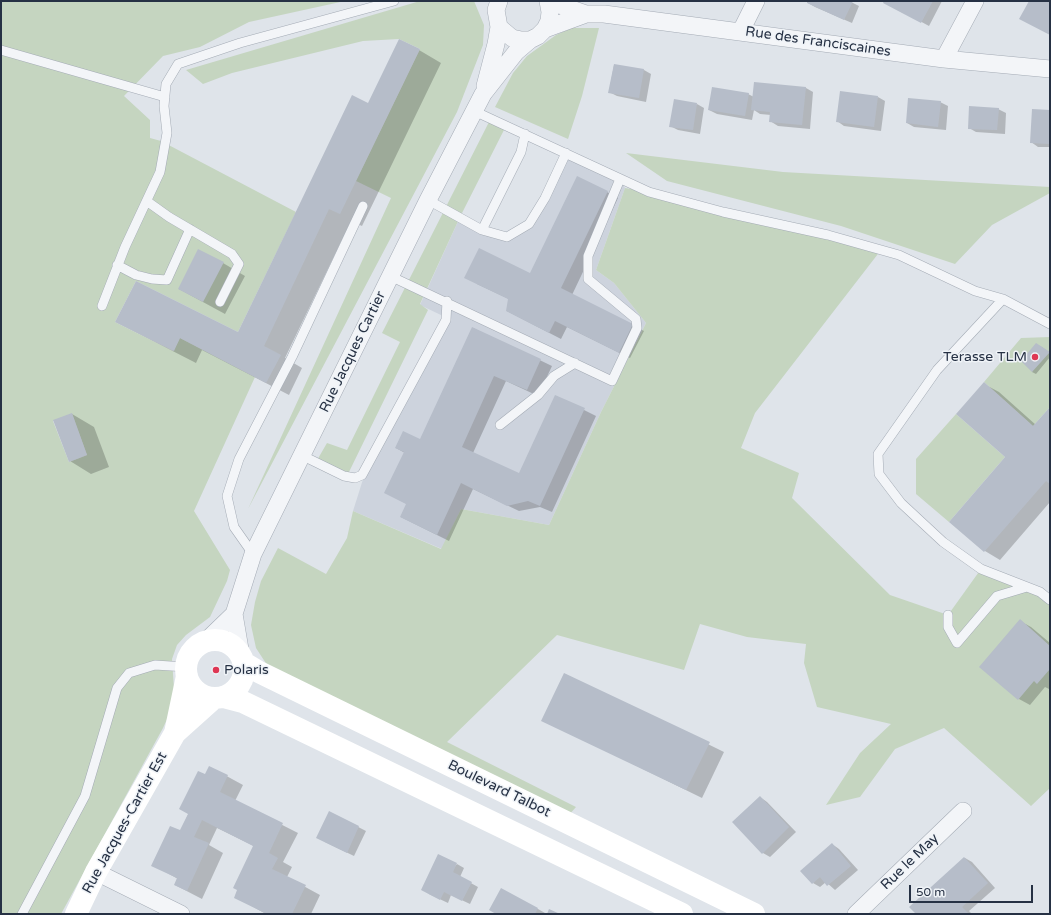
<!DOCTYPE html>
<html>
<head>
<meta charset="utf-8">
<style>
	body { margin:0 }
	#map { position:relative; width:1051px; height:915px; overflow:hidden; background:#dfe4ea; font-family:"Varela Round",sans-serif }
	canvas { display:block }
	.frame { position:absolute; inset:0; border:2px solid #263144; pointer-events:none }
	.scale { position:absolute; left:909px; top:885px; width:124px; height:18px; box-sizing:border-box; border:2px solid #263144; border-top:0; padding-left:5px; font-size:12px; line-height:14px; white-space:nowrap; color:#263144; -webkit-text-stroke:3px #eff3f7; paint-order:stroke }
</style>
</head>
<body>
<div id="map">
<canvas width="1051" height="915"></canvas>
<div class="frame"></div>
<div class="scale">50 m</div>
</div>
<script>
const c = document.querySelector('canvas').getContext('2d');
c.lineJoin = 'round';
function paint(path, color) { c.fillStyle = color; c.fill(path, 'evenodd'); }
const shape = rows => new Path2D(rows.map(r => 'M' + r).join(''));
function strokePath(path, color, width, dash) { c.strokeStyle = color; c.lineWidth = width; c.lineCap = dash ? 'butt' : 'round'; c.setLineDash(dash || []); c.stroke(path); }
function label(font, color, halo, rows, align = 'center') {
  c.font = font + ' "Varela Round",sans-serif'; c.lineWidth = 3; c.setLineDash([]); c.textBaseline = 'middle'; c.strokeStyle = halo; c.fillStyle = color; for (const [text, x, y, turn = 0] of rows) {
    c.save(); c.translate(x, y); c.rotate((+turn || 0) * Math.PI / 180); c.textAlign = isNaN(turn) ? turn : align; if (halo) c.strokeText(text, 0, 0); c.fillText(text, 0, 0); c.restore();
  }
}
paint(shape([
	[566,153,620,179,625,188,596,270,614,283,646,323,601,412,549,525,461,509,442,549,353,511,365,473,443,316,420,305,460,217,508,237,529,224]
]), '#cdd3dd');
paint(shape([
	[1,1,345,1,249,22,200,47,163,56,124,96,150,120,150,138,161,141,296,212,238,332,136,281,115,322,173,351,180,338,255,377,194,511,230,570,227,581,210,617,186,635,177,645,172,659,174,689,173,706,163,728,61,914,1,914],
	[72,414,87,455,69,462,53,421],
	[420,1,474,1,484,25,483,45,457,112,248,509,391,198,356,181,420,49,399,39,363,41,232,73,203,84,186,70],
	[571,28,599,28,582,96,568,139,495,107,513,73,527,56,556,35],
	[489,122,505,128,460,217,420,304,428,310,348,474,316,462,327,443,347,450,400,342,382,333],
	[626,153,783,172,1050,187,1050,193,992,225,955,264,841,226,667,181],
	[625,188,649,192,881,250,755,413,741,448,799,473,792,498,890,595,948,615,981,569,1050,600,1050,788,1031,806,944,728,895,749,860,797,826,805,860,753,891,724,817,707,804,663,806,644,747,637,700,624,684,670,557,635,447,742,576,807,568,816,269,668,256,648,251,625,255,602,261,581,278,548,326,574,347,538,353,511,441,549,461,509,549,525,601,412,646,323,614,283,596,270],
	[1050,337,1050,407,1033,426,984,382,1021,338],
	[956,414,1005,457,949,522,916,494,916,459]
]), '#c5d5c0');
paint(shape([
	[809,1,849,1,859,6,852,23,815,7,808,3],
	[885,1,942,1,929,26,892,6],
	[419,50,441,63,362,226,351,221,285,358,302,368,289,395,202,350,196,363,116,322,238,334,369,104],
	[614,65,644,70,651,74,646,102,617,96,609,92],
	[806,88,813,92,810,129,778,126,770,121,771,115,760,114,754,110,752,120,717,114,709,110,748,94,754,97],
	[878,97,885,101,881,131,844,126,837,121],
	[940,102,948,106,946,130,914,127,907,123],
	[697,104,704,108,700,134,678,130,670,126],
	[998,109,1006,113,1005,134,976,132,969,128],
	[1050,111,1050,147,1038,147,1031,142],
	[607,192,618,198,572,295,644,331,630,358,567,327,561,339,507,311,509,299,477,284,531,275],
	[223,263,245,276,225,314,179,289],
	[473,328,552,366,538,396,506,381,473,453,520,475,556,396,596,416,552,512,540,507,519,511,473,489,449,541,401,517,407,504,386,493,405,453,396,448,421,440],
	[1040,346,1050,353,1050,357,1036,374,1032,372],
	[984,384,999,392,1036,425,1050,409,1050,502,1000,560,985,551,951,522,1006,457],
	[72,414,94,427,109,467,91,474,70,461],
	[1020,621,1031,627,1050,643,1050,688,1049,689,1045,687,1030,705,1019,699],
	[565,674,724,752,702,798,543,720],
	[210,767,243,785,235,801,298,833,283,862,292,867,287,877,320,895,311,914,266,914,235,897,254,846,217,828,209,845,223,853,202,899,175,885,178,879,153,865,180,832],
	[760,797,767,802,796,832,770,857,763,853],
	[329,812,366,831,354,856,325,842],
	[832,844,839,849,858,870,835,890,826,882,820,887,813,883],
	[965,858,972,862,995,888,969,911,972,914,917,914],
	[457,864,464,868,460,877,478,887,470,904,451,895,448,903,429,894],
	[538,909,545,913,544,914,497,914]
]), '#0003');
paint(shape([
	[807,1,853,1,844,20,807,3],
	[884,1,933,1,921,23,883,3],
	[1029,1,1050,1,1050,35,1019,19],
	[399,39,420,49,340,214,329,209,264,346,281,355,266,383,180,338,174,351,115,322,136,281,238,332,352,95,368,103],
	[614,64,644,69,639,98,608,93],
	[754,82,806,87,802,125,769,122,770,112,751,110],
	[712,87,749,93,745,116,708,110],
	[840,91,878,96,874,127,836,122],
	[908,98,941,101,938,127,906,123],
	[674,99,697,103,693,130,669,127],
	[969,106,999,108,997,130,968,129],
	[1032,109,1050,110,1050,144,1030,143],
	[577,176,608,191,561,288,633,324,619,353,555,321,549,333,506,311,508,299,464,278,479,248,530,273],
	[198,249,224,262,203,302,178,289],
	[472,327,541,359,527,390,494,376,462,447,519,473,555,395,585,408,540,506,528,501,507,506,461,483,437,535,400,517,406,504,384,493,404,452,395,448,403,431,420,439],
	[1036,343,1050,352,1032,372,1021,361],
	[984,382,1033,426,1050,407,1050,484,1046,481,984,552,949,522,1005,457,956,414],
	[72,413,87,455,69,462,53,420],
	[1020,619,1050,646,1050,669,1037,684,1034,681,1018,700,979,667],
	[564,673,710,742,686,790,541,721],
	[209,766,228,775,220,792,283,823,269,853,278,858,272,869,306,885,292,914,267,914,234,898,237,890,233,888,253,846,202,820,194,837,209,843,187,891,174,885,177,878,151,866,170,826,180,830,188,814,179,809,198,771,205,774],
	[760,796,789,827,762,854,732,822],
	[329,811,359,826,347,853,316,838],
	[832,843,851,866,827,886,820,877,812,884,800,871],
	[438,854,457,863,453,872,472,882,462,901,444,892,440,900,421,890],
	[964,857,988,883,962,907,969,914,916,914,909,907],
	[501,888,538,908,535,914,496,914,489,910],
	[549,909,560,914,547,914]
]), '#b6bdc9');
const service = shape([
	[1,50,165,97],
	[474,111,649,192,723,212,828,235,899,255,975,291,1003,299,1050,324],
	[428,200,482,230,507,237,529,224,545,198,566,153],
	[148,202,169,217,232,254,239,264,220,302],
	[482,230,521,152,525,134],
	[117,265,136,275,152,279,167,280,190,229],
	[390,276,612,381,637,328,636,319,588,279,588,256,620,179],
	[1003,299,937,370,878,454,879,474,901,503,943,542,981,569,1040,592,1050,600],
	[102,306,125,247,160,172,167,133,164,106,166,84,178,64,240,43,394,1],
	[500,425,538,395,554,376,575,363],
	[301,455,344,476,355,478,362,475,446,320,447,301],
	[253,554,234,527,227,496,239,459,292,357,363,206],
	[948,615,948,627,957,643,997,596,1027,587],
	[22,914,85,796,117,688,129,673,155,665,186,667]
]);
const minor = shape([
	[499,1,496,10,499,27,512,38,521,40,530,40,538,36,545,29,549,21,550,12,548,1],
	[548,1,586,14],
	[545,29,586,14,604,14,944,59,1050,69],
	[741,31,756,1],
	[944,59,975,1],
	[485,86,496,44,499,27],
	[206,641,234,614],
	[241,655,234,614,253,554,428,200,483,94,516,52,530,40],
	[96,872,181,914],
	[856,914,963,811]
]);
strokePath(service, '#a4abb5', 10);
strokePath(minor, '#a4abb5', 18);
strokePath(service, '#f3f5f8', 9);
strokePath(minor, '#f3f5f8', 17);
strokePath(shape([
	'186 669a29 29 0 1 1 58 0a29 29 0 1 1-58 0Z',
	[244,663,259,672,754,914],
	[224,697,243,702,682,914],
	[175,733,187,676],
	[76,914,96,872,175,733,214,698]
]), '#fff', 22);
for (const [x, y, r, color] of [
	[1035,357,4,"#de3653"],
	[216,670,4,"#de3653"]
]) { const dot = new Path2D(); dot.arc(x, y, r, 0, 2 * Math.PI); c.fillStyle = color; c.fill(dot); strokePath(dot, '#eff3f7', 1.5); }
label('14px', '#263144', '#eff3f7', [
	["Rue des Franciscaines",818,42,8],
	["Rue Jacques Cartier",353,352,-64],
	["Boulevard Talbot",499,789,26],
	["Rue Jacques-Cartier Est",125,823,-61],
	["Rue le May",910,862,-44]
]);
label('14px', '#263144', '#eff3f7', [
	["Terasse TLM",1027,357],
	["Polaris",224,670,"left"]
], 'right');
</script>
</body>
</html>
